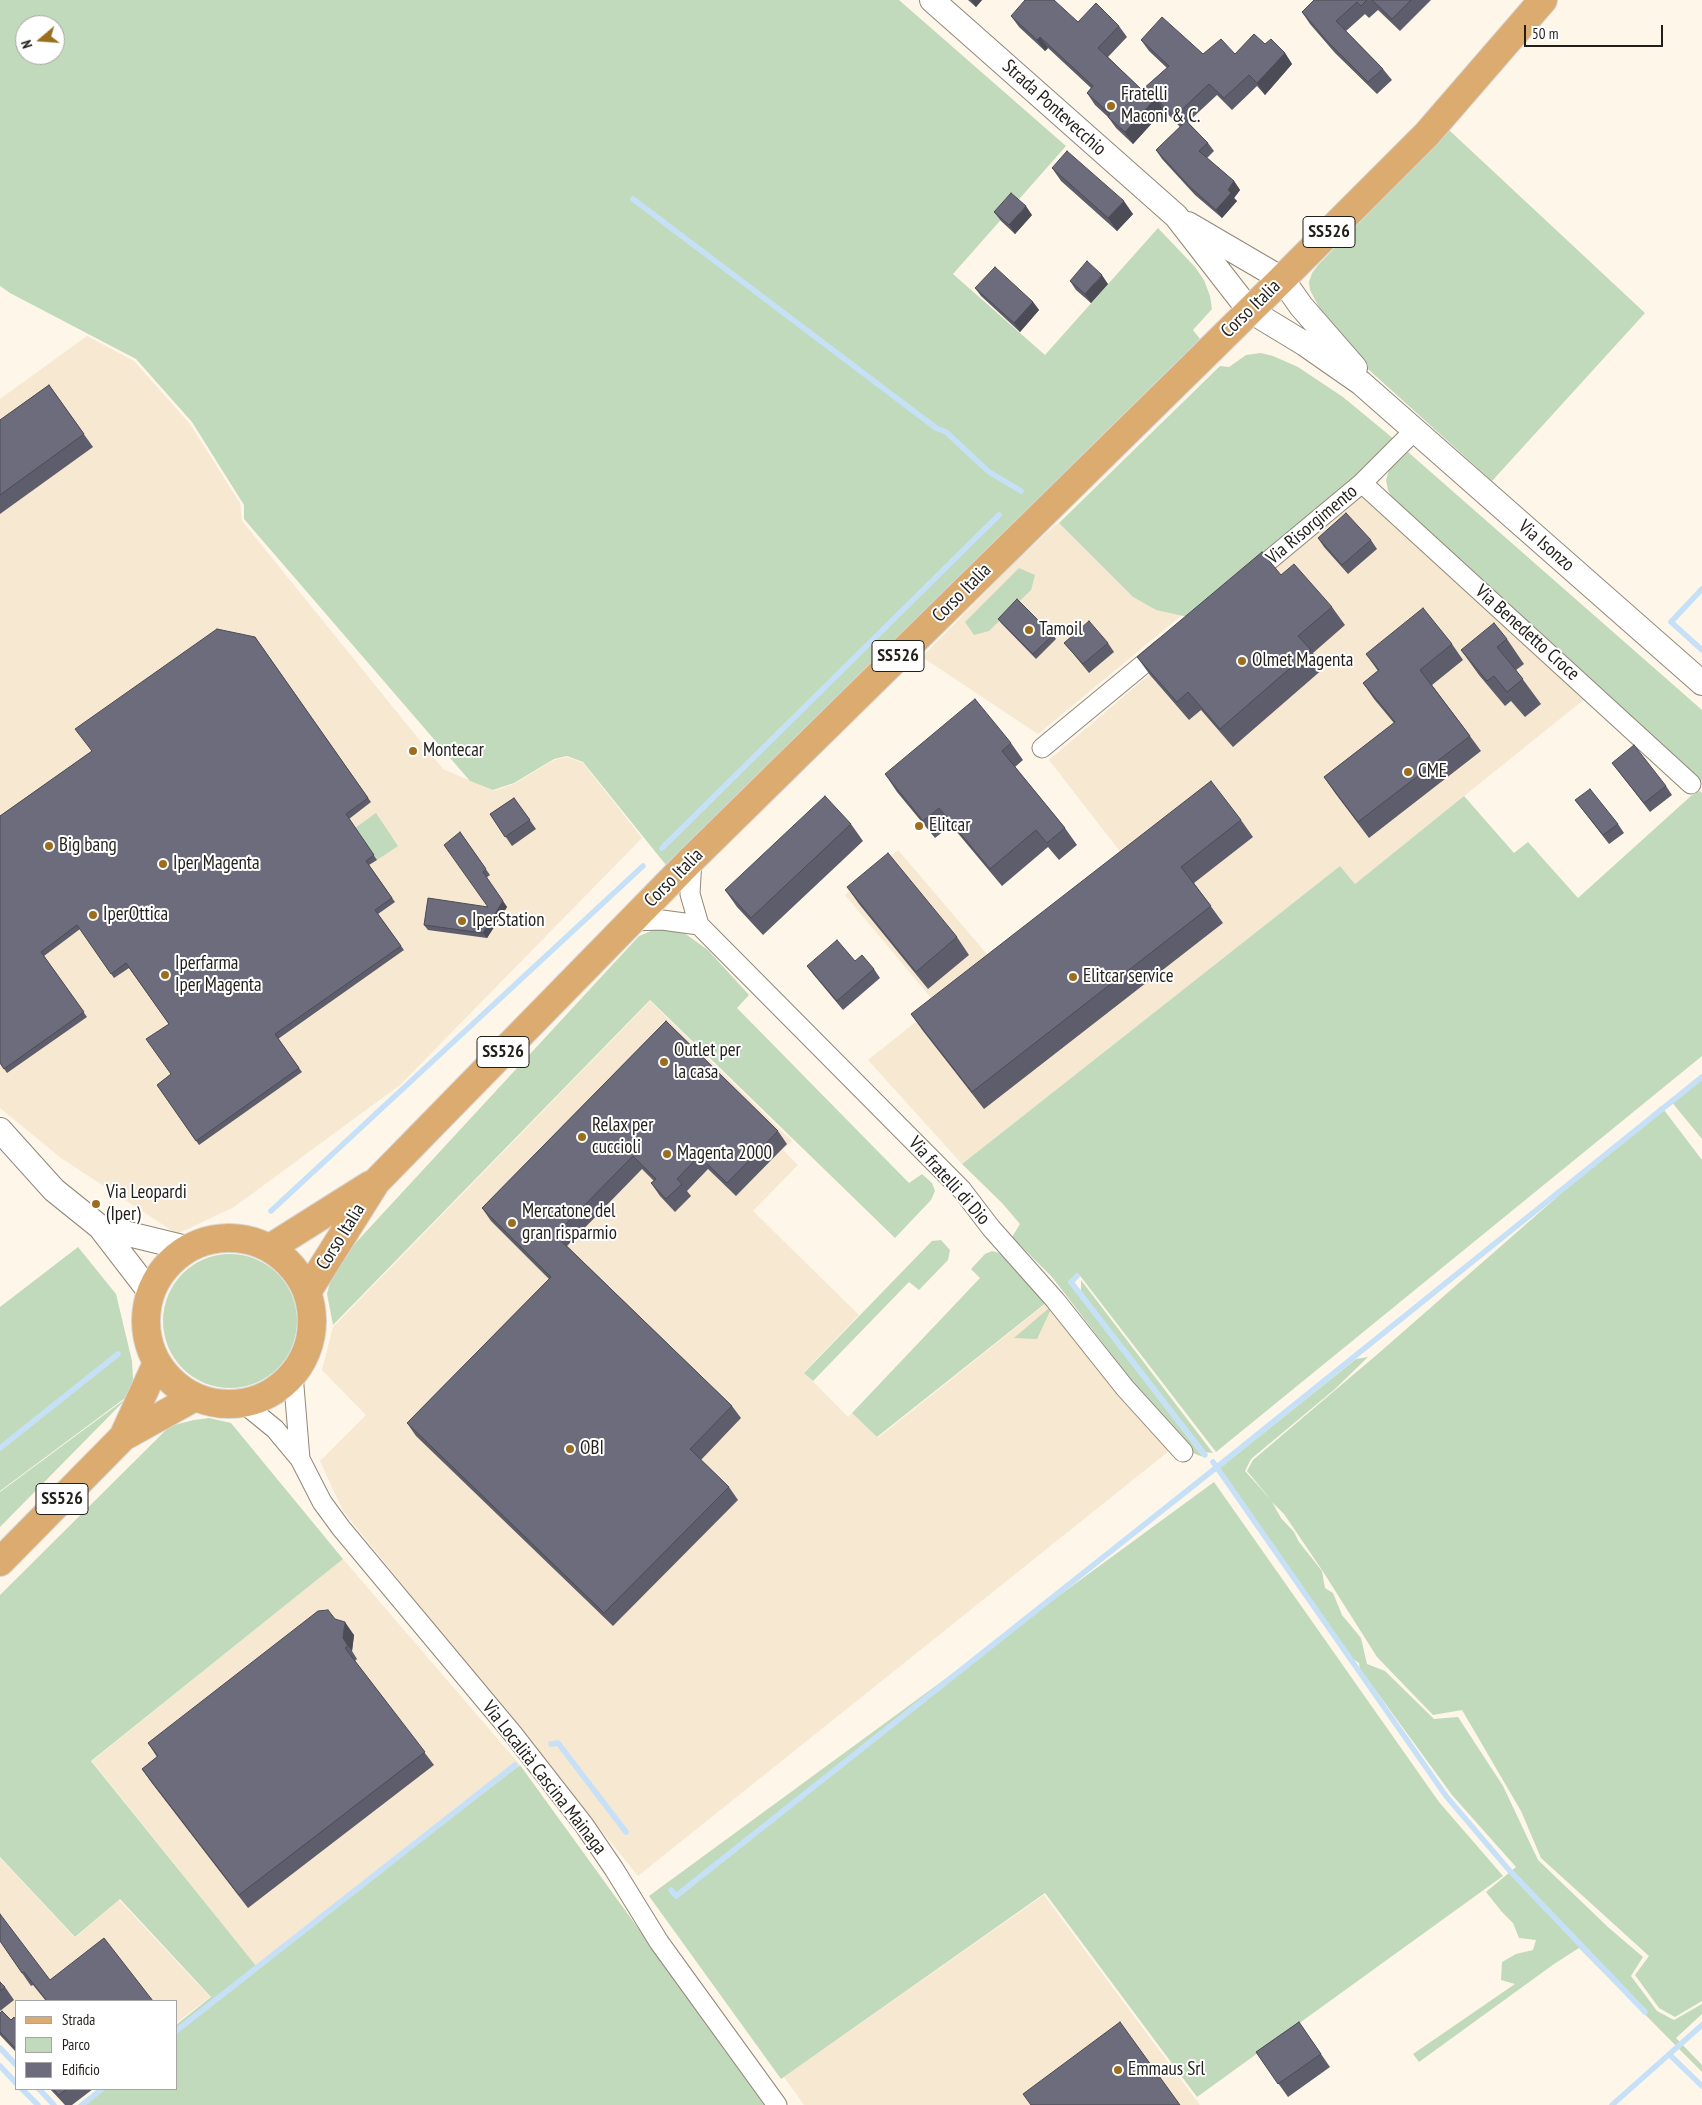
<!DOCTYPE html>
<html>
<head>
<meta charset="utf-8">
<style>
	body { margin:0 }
	#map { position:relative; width:1702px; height:2105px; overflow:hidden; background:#fef6e9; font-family:"PT Sans Narrow",sans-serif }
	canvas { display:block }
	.legend { position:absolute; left:15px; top:2000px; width:162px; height:90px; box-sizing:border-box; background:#fff; border:1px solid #a7a5a3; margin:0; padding:6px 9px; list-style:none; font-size:15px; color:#221e19 }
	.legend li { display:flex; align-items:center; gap:10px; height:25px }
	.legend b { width:25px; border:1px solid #a7a5a3 }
	.north { position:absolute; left:15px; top:15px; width:50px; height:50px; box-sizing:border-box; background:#fff; border:1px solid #a7a5a3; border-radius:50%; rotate:252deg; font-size:14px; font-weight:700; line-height:20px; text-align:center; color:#221e19 }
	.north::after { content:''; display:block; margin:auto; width:18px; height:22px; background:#9b6e1e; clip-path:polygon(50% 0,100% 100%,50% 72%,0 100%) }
	.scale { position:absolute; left:1524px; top:25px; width:139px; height:22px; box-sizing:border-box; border:2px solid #221e19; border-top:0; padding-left:6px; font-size:15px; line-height:18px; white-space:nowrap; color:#221e19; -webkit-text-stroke:4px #fff; paint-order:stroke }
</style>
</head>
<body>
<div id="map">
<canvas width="1702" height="2105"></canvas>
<ul class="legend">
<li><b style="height:6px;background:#dcab70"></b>Strada</li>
<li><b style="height:14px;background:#c1dabb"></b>Parco</li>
<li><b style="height:14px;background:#6d6c7c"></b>Edificio</li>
</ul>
<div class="north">N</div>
<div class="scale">50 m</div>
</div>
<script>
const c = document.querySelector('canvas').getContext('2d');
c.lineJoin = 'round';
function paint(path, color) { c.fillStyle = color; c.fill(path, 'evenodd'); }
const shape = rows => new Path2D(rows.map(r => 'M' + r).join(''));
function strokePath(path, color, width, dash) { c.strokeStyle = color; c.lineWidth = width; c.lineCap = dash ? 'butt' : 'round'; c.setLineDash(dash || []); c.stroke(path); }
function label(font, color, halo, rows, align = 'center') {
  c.font = font + ' "PT Sans Narrow",sans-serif'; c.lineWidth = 4; c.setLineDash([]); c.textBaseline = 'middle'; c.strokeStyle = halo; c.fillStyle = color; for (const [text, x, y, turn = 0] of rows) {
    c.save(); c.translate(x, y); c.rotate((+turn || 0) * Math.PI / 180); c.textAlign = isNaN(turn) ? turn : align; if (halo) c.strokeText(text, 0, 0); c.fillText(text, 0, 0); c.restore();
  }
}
paint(shape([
	[87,336,134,361,190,424,240,503,242,521,443,769,494,791,514,784,554,760,567,757,583,763,642,838,400,1085,234,1207,177,1234,61,1158,0,1108,0,399],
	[1363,493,1587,697,1355,884,1340,866,962,1164,868,1060,937,1005,845,895,898,850,992,960,1129,863,1049,760],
	[1059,523,1133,597,1156,610,1182,615,1038,734,922,657,1014,563,1055,525],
	[650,1001,792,1141,783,1150,798,1165,753,1211,859,1315,804,1372,848,1417,852,1413,878,1438,1048,1302,1074,1331,1169,1451,638,1876,343,1511,320,1461,366,1415,322,1370,333,1327],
	[343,1559,520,1765,257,1967,92,1761],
	[0,1858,75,1938,119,1900,210,1997,176,2023,176,2001,16,2001,16,2053,0,2036],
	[1044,1895,1200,2105,804,2105,784,2077]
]), '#f6e8d1');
paint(shape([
	[0,0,899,0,1066,146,953,274,1045,355,1158,228,1195,267,1204,280,1210,296,1212,309,1193,330,1200,339,666,865,583,762,567,756,554,759,514,783,493,790,470,781,244,519,244,505,192,422,136,359,10,293,0,286],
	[25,25,55,25,55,55,25,55],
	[1449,130,1645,313,1492,481,1369,370,1344,345,1323,315,1310,290,1309,282,1312,273,1318,265],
	[1261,353,1273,356,1298,367,1343,397,1395,440,1365,468,1188,617,1156,610,1133,597,1059,523,1220,366,1229,367,1246,355],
	[1408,452,1702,710,1702,781,1394,502,1388,490,1386,480,1389,470],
	[1019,568,1035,575,1031,590,989,631,974,635,965,622],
	[1700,791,1702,793,1702,1056,1216,1452,1081,1277,1076,1272,1077,1274,1068,1282,1203,1457,1188,1451,1179,1442,1052,1277,1012,1237,1020,1224,1002,1203,962,1164,1340,866,1355,884,1464,796,1514,853,1528,842,1578,898,1692,795],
	[376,813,398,846,377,860,355,828],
	[658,928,680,930,708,950,749,995,737,1008,909,1183,922,1174,932,1183,935,1191,931,1200,895,1238,650,1000,333,1325,327,1294,331,1278,337,1263,639,936],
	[1702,1074,1702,1139,1670,1100],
	[1661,1106,1702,1160,1702,2001,1675,2017,1659,2008,1635,1975,1649,1956,1541,1858,1521,1811,1462,1710,1433,1715,1377,1657,1322,1570,1284,1514,1272,1502,1281,1518,1294,1532,1299,1542,1322,1571,1325,1588,1333,1593,1342,1615,1361,1638,1367,1664,1385,1671,1434,1719,1458,1717,1503,1786,1538,1860,1609,1928,1643,1957,1631,1976,1657,2011,1674,2020,1702,2004,1702,2014,1676,2038,1702,2065,1702,2072,1579,1948,1554,1964,1419,2062,1413,2054,1515,1984,1501,1980,1502,1962,1516,1954,1533,1950,1536,1940,1519,1938,1513,1923,1502,1912,1486,1892,1516,1867,1452,1795,1360,1669,1359,1663,1353,1659,1220,1468,1356,1359,1368,1357,1335,1389,1251,1459,1245,1471,1272,1501,1247,1471,1253,1460,1380,1352],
	[941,1240,950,1250,948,1260,919,1290,909,1282,813,1381,804,1373,928,1245,932,1241],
	[78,1247,116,1294,132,1361,133,1379,129,1395,0,1491,0,1307],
	[992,1251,999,1253,1038,1291,1047,1302,877,1437,852,1413,980,1278,971,1269,985,1254],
	'163 1321a67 67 0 1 1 134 0a67 67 0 1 1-134 0Z',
	[1081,1280,1213,1453,1203,1452,1081,1291],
	[1049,1308,1051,1309,1037,1339,1014,1338],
	[128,1397,0,1527,0,1492],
	[209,1418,231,1423,343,1559,91,1761,257,1967,520,1765,766,2105,78,2105,98,2089,176,2089,176,2025,211,1997,120,1899,75,1937,0,1857,0,1595,170,1426,194,1420],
	[1214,1482,1439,1802,1503,1876,1197,2097,1045,1893,781,2079,649,1896]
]), '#c1dabb');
strokePath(shape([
	[633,199,936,428,946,432,989,472,1021,491],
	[1702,589,1671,622,1702,650],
	[662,848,999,515],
	[271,1211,643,866],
	[1077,1276,1071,1282,1205,1455],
	[0,1448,118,1354],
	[1213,1462,1446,1796,1509,1870,1645,2012],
	[551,1744,558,1743,626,1832],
	[671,1890,676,1896,1217,1467,1702,1077],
	[176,2031,515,1765],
	[0,2048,16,2065],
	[1670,2055,1702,2086],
	[0,2066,16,2083],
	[22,2089,38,2105],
	[39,2089,54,2105],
	[82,2105,102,2089],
	[1612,2105,1702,2025]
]), '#c6e1f7', 5.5);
const minor = shape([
	[1362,483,1691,784],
	[1249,577,1362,483,1415,430],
	[1042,748,1163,648],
	[692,859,690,894,699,925,962,1190,991,1228,1055,1300,1125,1388,1183,1452],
	[631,921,662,920,699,925],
	[293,1374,300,1459],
	[243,1403,275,1429,300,1459,322,1502,341,1528,513,1734,584,1825,614,1869,659,1942,777,2105]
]);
const tertiary = shape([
	[932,0,1176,216,1249,310,1305,344,1361,383,1702,683],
	[1188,224,1282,279,1301,306,1355,368],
	[0,1130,54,1190,100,1227,150,1292],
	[100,1227,186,1248]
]);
const primary = shape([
	'146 1321a83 83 0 1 1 166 0a83 83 0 1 1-166 0Z',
	[270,1248,370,1185],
	[307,1292,376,1182,692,859,1282,279,1427,134,1543,0],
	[123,1437,157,1363],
	[0,1562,123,1437,195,1397]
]);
strokePath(minor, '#918879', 21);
strokePath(tertiary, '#918879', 26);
strokePath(primary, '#d7d6d6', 30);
strokePath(minor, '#fff', 19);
strokePath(tertiary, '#fff', 24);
strokePath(primary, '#dcab70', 28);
paint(shape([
	[968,0,982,0,976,7],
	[1314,0,1431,0,1400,31,1378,10,1369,18,1365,14,1346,31,1383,69,1392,80,1377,94,1335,53,1310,24,1302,12],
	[1011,16,1078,22,1119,26,1127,37,1108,57,1142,90,1167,68,1149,51,1141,40,1203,54,1235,54,1265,44,1285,53,1292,64,1265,95,1257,86,1232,110,1217,95,1188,122,1208,143,1214,151,1207,158,1234,181,1240,190,1234,198,1237,201,1222,218,1195,195,1162,159,1156,150,1180,127,1164,110,1133,144,1116,128,1108,117,1095,105,1087,93,1091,88,1048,48,1045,51,1019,27],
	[1052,168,1133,214,1117,231,1061,181],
	[994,212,1032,215,1015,234,1001,221],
	[1070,281,1108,284,1091,303,1076,290],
	[975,288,1033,302,1039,310,1020,332,981,296],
	[49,385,93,447,0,514,0,420],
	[1318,538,1371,540,1377,549,1348,574,1324,547],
	[1332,607,1345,625,1313,653,1324,668,1233,747,1201,710,1189,720,1150,675,1137,657],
	[998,619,1053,635,1056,639,1036,659,1001,623],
	[255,637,371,802,349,819,377,860,369,865,395,902,378,914,404,950,278,1039,302,1072,199,1145,157,1085,171,1074,169,1024,129,968,114,978,80,929,44,956,87,1017,7,1073,0,1063,0,816],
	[1507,639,1524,664,1516,670,1541,704,1525,717,1511,701,1505,706,1479,675,1461,650],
	[1064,643,1108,643,1114,652,1089,673,1071,651],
	[1452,644,1463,660,1432,685,1470,736,1481,751,1369,838,1335,793,1324,777,1394,723,1374,699,1363,683,1378,671,1366,654],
	[1011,743,1023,760,1015,767,1065,828,1077,845,1059,860,1048,847,1002,886,951,825,935,838,897,792,885,774],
	[1612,763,1666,786,1672,795,1650,812],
	[514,798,536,829,512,846,490,814],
	[1575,800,1618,824,1624,833,1609,844],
	[1241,820,1253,837,1194,883,1223,923,984,1109,923,1031,911,1014],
	[851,824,863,841,763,935,737,907,725,890],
	[460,832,490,875,486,878,507,907,487,938,428,930,424,925,488,907],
	[847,887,957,937,969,955,928,989,859,904],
	[855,961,874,969,880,978,843,1010,813,974,807,966],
	[666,1021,778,1131,787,1144,736,1196,708,1169,687,1191,691,1196,675,1212,660,1196,651,1183,654,1181,642,1169,567,1246,732,1406,741,1418,701,1460,729,1487,738,1500,613,1626,416,1436,407,1423,549,1279,491,1221,482,1208],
	[335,1619,354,1635,352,1651,357,1659,355,1661,434,1765,248,1908,151,1782,142,1769,157,1757,148,1743],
	[0,1941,50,1980,153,2001,46,2001,33,1985,31,1986],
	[0,1982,5,1987,14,2000,0,2011],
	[0,2013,11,2020,16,2020,16,2052,0,2035],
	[1299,2022,1330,2067,1288,2097,1256,2052],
	[50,2089,93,2089,72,2105,65,2105]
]), '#5e5d6b');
paint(shape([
	[971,0,982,0,976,7],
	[1040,37,1048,48,1045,51,1037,40],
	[1285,53,1292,64,1265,95,1257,83],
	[1156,98,1164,110,1133,144,1125,132],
	[1234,181,1240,190,1234,198,1237,201,1222,218,1216,210,1228,190],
	[1124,201,1133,214,1117,231,1108,218],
	[1026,206,1032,215,1015,234,1009,225],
	[1102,275,1108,284,1091,303,1085,294],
	[1033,302,1039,310,1020,332,1014,323],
	[503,901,507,907,487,938,483,933],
	[345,1622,354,1635,352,1651,343,1638]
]), '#4c4c57');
const building = shape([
	[1025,0,1054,0,1078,22,1096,3,1119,26,1098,48,1142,90,1169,66,1141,40,1162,17,1203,54,1221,39,1235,54,1254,34,1265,44,1271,39,1285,53,1257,83,1249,75,1224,98,1209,84,1174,117,1156,98,1125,132,1108,117,1110,114,1087,93,1093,86,1040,37,1037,40,1011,16,1025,0],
	[1314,0,1367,0,1361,6,1357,2,1336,21,1383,69,1368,82,1327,41,1302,12,1314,0],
	[1372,0,1411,0,1392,19,1372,0],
	[1186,121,1208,143,1199,151,1234,181,1228,190,1231,193,1216,210,1189,186,1156,150,1186,121],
	[1067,151,1124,201,1108,218,1052,168,1067,151],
	[1011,193,1026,206,1009,225,994,212,1011,193],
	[1087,261,1102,275,1085,294,1070,281,1087,261],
	[995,267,1033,302,1014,323,975,288,995,267],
	[49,385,84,434,0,495,0,420,49,385],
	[1346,513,1371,540,1342,565,1318,538,1346,513],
	[1262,552,1281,575,1294,564,1332,607,1298,636,1311,650,1220,729,1188,692,1177,702,1137,657,1262,552],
	[1017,599,1053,635,1033,654,998,619,1017,599],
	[1423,608,1452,644,1420,670,1470,736,1358,822,1324,777,1395,722,1363,683,1379,670,1366,654,1423,608],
	[1089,621,1108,643,1083,664,1064,643,1089,621],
	[1494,623,1507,639,1497,647,1523,679,1507,692,1494,676,1487,681,1461,650,1494,623],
	[217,629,255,637,368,798,346,814,374,855,366,861,392,898,375,910,401,946,275,1034,299,1068,196,1141,157,1085,171,1074,146,1039,169,1024,126,963,111,974,77,925,41,952,84,1012,4,1069,0,1063,0,816,92,751,75,729,217,629],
	[975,699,1011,743,1002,751,1065,828,1047,843,1036,830,990,869,939,808,923,821,885,774,975,699],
	[1634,745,1666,786,1644,803,1612,763,1634,745],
	[1211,781,1241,820,1181,867,1211,906,972,1092,911,1014,1211,781],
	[1590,789,1618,824,1603,835,1575,800,1590,789],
	[825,796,851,824,751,918,725,890,825,796],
	[514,798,530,820,505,837,490,814,514,798],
	[460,832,486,869,483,872,503,901,483,933,424,925,428,898,488,907,444,845,460,832],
	[888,853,957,937,916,972,847,887,888,853],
	[837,940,855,961,862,955,874,969,837,1001,807,966,837,940],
	[666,1021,778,1131,727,1183,699,1156,677,1179,682,1184,666,1199,651,1183,656,1179,633,1156,555,1235,732,1406,690,1449,729,1487,604,1613,407,1423,551,1277,482,1208,666,1021],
	[328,1610,335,1619,345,1622,343,1638,348,1646,345,1648,425,1752,239,1895,142,1769,158,1756,148,1743,318,1611,328,1610],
	[0,1914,50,1980,104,1938,153,2001,47,2001,24,1972,22,1973,0,1941,0,1914],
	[0,1982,5,1987,0,1991,0,1982],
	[2,2011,11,2020,14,2017,16,2020,16,2049,0,2032,0,2013,2,2011],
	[1120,2022,1180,2105,1031,2105,1023,2094,1120,2022],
	[1299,2022,1321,2054,1278,2084,1256,2052,1299,2022],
	[53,2089,67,2089,59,2095,53,2089]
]);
paint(building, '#6d6c7c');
strokePath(building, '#4c4c57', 1);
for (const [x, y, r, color] of [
	[1111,106,5,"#9b6e1e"],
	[1029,630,5,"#9b6e1e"],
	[1242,661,5,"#9b6e1e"],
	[413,751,5,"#9b6e1e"],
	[1408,772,5,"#9b6e1e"],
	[919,826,5,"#9b6e1e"],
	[49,846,5,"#9b6e1e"],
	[163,864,5,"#9b6e1e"],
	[93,915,5,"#9b6e1e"],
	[462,921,5,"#9b6e1e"],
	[165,975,5,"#9b6e1e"],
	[1073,977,5,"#9b6e1e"],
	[664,1062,5,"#9b6e1e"],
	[582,1137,5,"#9b6e1e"],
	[667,1154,5,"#9b6e1e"],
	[96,1204,5,"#9b6e1e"],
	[512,1223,5,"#9b6e1e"],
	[570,1449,5,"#9b6e1e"],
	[1118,2070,5,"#9b6e1e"]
]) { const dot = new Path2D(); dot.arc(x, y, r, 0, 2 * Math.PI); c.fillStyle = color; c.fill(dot); strokePath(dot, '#fff', 2); }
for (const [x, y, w] of [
	[1329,232,52],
	[898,656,52],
	[503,1052,52],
	[62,1499,52]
]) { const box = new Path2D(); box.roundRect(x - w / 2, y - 15.5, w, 31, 4); c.fillStyle = '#fff'; c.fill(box); strokePath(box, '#221e19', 1); }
label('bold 18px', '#221e19', null, [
	["SS526",1329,232],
	["SS526",898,656],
	["SS526",503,1052],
	["SS526",62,1499]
]);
label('19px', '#221e19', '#fff', [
	["Fratelli",1121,95],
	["Maconi & C.",1121,117],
	["Tamoil",1039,630],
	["Olmet Magenta",1252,661],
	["Montecar",423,751],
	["CME",1418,772],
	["Elitcar",929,826],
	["Big bang",59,846],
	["Iper Magenta",173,864],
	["IperOttica",103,915],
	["IperStation",472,921],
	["Iperfarma",175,964],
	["Iper Magenta",175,986],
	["Elitcar service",1083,977],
	["Outlet per",674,1051],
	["la casa",674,1073],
	["Relax per",592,1126],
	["cuccioli",592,1148],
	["Magenta 2000",677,1154],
	["Via Leopardi",106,1193],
	["(Iper)",106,1215],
	["Mercatone del",522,1212],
	["gran risparmio",522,1234],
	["OBI",580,1449],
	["Emmaus Srl",1128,2070]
], 'left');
label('19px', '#221e19', '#fff', [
	["Strada Pontevecchio",1054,108,42],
	["Corso Italia",1251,309,-44],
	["Via Risorgimento",1312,525,-40],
	["Via Isonzo",1546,546,41],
	["Corso Italia",962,593,-45],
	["Via Benedetto Croce",1527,633,42],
	["Corso Italia",674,878,-45],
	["Via fratelli di Dio",949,1181,48],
	["Corso Italia",341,1237,-58],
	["Via Località Cascina Mainaga",544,1778,52]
]);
</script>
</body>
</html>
